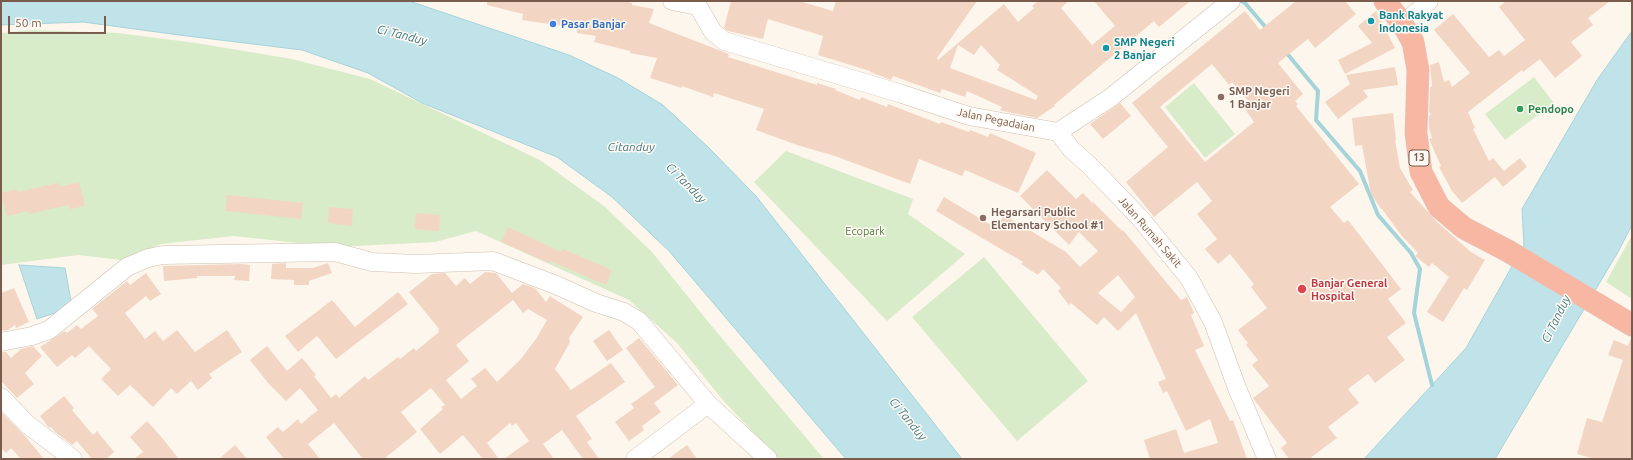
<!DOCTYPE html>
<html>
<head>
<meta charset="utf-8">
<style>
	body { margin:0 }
	#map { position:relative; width:1633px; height:460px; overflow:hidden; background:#fdf6ec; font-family:Ubuntu,sans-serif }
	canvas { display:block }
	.frame { position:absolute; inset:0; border:2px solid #7a5c4d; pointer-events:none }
	.scale { position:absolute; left:8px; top:16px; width:98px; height:18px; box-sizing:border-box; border:2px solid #7a5c4d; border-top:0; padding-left:5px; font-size:12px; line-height:14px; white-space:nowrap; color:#7a5c4d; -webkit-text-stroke:3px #fffaf3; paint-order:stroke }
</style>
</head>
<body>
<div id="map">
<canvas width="1633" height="460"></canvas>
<div class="frame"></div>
<div class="scale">50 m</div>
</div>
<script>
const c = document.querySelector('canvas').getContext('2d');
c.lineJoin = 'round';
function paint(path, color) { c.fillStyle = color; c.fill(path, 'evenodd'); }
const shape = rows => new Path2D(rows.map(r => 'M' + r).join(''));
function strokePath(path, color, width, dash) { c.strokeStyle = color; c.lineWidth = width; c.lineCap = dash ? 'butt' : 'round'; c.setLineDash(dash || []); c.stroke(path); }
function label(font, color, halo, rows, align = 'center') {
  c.font = font + ' Ubuntu,sans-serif'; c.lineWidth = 3; c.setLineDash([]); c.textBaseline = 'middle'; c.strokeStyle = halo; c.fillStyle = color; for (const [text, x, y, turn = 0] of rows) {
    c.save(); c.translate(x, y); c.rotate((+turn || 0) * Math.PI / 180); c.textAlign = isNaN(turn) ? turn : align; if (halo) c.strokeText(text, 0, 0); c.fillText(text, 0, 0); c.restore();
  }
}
paint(shape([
	[32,30,118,33,196,43,292,59,370,79,540,160,604,206,652,252,710,324,824,459,778,459,721,398,677,343,629,300,476,231,435,242,336,247,233,236,161,244,121,260,78,255,1,265,1,33],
	[1534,77,1554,103,1505,140,1485,114],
	[1194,83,1235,134,1205,158,1165,107],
	[786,151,913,199,908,214,965,254,887,321,754,182],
	[1632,235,1632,299,1606,282],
	[984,257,1088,381,1017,441,912,317]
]), '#d8ecc9');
const water = shape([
	[1,1,409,1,569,55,618,78,663,105,708,147,756,196,962,459,846,459,669,251,612,197,557,157,422,103,368,73,302,50,179,35,83,22,1,25,1,1],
	[1632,31,1632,225,1618,252,1495,459,1364,459,1466,348,1524,245,1522,209,1597,80,1632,31],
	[19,265,65,268,72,307,37,319,19,265]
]);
paint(water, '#bfe3e8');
strokePath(water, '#a5d3da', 1);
strokePath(shape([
	[1241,1,1245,3,1268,30],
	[1285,51,1318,91,1316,120,1360,171,1378,215,1411,253,1420,269,1414,313,1432,385]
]), '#a5d3da', 4);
paint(shape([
	[487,1,624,1,632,3,632,5,654,9,649,23,729,54,728,57,817,85,817,83,836,89,835,90,860,100,861,97,887,107,888,104,940,124,941,122,969,132,970,130,988,137,990,133,1036,153,1018,193,965,170,962,176,919,159,910,184,835,156,797,145,756,130,764,109,714,93,713,97,682,86,682,88,650,78,657,58,630,53,630,51,594,42,596,36,577,33,577,28,522,20,523,14,487,5],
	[731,1,799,1,833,11,836,1,977,1,937,58,938,60,1004,4,1018,22,1034,8,1032,6,1038,1,1069,1,1061,8,1092,45,1115,26,1094,1,1190,1,1159,27,1154,21,1054,105,1055,106,1037,118,1003,111,1000,110,1002,107,967,91,965,97,942,89,940,93,893,76,891,80,870,72,870,71,818,55,823,36,768,19,763,39,728,31,724,28],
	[958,45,974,55,981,45,1000,65,997,70,1038,96,1036,100,950,68],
	[1296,1,1345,1,1356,14,1315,48,1308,39,1278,63,1303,94,1295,101,1298,104,1296,106,1359,184,1330,207,1344,223,1348,220,1401,289,1388,299,1406,323,1387,337,1405,360,1375,383,1368,374,1348,389,1359,403,1328,427,1337,438,1309,459,1289,459,1281,448,1287,443,1253,398,1269,386,1252,365,1258,360,1246,345,1248,343,1238,330,1267,308,1251,287,1254,284,1230,254,1218,264,1205,249,1217,239,1197,214,1212,201,1197,182,1154,217,1126,182,1168,147,1132,103,1245,11,1260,30],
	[1212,64,1229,85,1232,82,1251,104,1245,109,1254,122,1205,162,1160,107],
	[1506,1,1610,1,1588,18,1593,25,1571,42,1582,56,1555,78,1540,59,1523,72,1522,70,1468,112,1475,128,1473,129,1489,161,1493,158,1504,171,1520,158,1527,167,1503,187,1495,177,1462,203,1452,191,1439,167,1441,166,1429,139,1432,138,1429,128,1429,116,1431,115,1429,111,1430,87,1432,86,1430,65,1439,62,1444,82,1449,80,1452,87,1470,73,1434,30,1453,14,1489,57,1499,50,1504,56,1525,40,1499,7],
	[1376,11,1395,48,1345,74,1338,60,1372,43,1358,26],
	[1395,67,1398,85,1363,90,1368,97,1338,119,1325,102,1350,84,1346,75],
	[1120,103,1131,116,1103,139,1090,124],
	[1393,113,1396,140,1395,140,1400,168,1413,190,1410,192,1437,222,1471,252,1485,260,1467,290,1464,288,1443,322,1427,312,1449,277,1432,263,1429,267,1415,256,1418,253,1401,235,1382,209,1381,209,1371,194,1362,145,1355,146,1352,118],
	[1047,170,1076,199,1083,193,1092,203,1093,202,1122,231,1123,230,1181,300,1187,297,1194,313,1191,315,1204,346,1195,350,1230,421,1233,420,1247,459,1150,459,1144,440,1176,429,1184,453,1218,443,1210,419,1186,431,1167,391,1163,393,1158,382,1166,379,1136,313,1118,331,1104,317,1097,325,1071,303,1069,305,1058,291,1061,288,1043,269,1038,275,1021,264,1023,262,936,211,944,197,996,228,1004,215,1066,252,1080,267,1098,251,1079,232,1069,245,1020,196],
	[1118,275,1135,297,1121,312,1098,293],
	[79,182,85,206,70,209,68,205,29,214,28,211,7,216,1,193,17,189,17,192,59,183,60,187],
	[227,195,303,203,301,219,225,211],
	[329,207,353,209,352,226,328,223],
	[416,213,440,215,439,231,415,229],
	[508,227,561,252,563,249,612,270,606,285,550,261,549,263,501,242],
	[286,263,286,268,313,268,328,263,332,273,309,281,309,285,294,285,294,280,271,279,272,264],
	[241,264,250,265,249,281,234,280,235,276,197,276,197,278,164,281,163,266],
	[485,272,496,273,512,293,523,284,535,288,546,302,550,296,583,317,569,338,570,342,555,369,571,390,611,363,625,382,576,416,592,439,587,442,599,459,583,459,562,430,543,444,554,459,504,459,529,441,516,423,512,426,510,423,487,443,499,459,483,459,463,435,440,454,420,429,443,409,441,407,445,405,431,388,401,412,417,432,384,459,363,459,334,423,308,444,320,459,284,459,266,437,278,427,283,432,298,419,301,424,318,410,300,388,286,401,268,383,250,360,267,346,287,371,302,358,316,375,314,376,331,398,336,394,339,398,365,376,368,380,398,357,400,359,414,348,416,351,439,332,438,331,439,329,409,292,432,274,445,273,456,286,465,278,470,284],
	[513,300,523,313,528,309,547,320,536,339,520,360,497,382,485,368,471,379,477,386,461,399,446,380,469,361,456,345],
	[146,273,161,294,150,301,146,296,125,313,145,339,155,331,163,341,177,330,195,352,227,330,242,352,209,374,212,378,198,390,191,381,177,394,171,388,153,407,130,385,118,396,101,379,111,369,89,346,75,358,72,355,57,367,40,347,65,331,67,333,77,325,81,329,98,316,92,309,127,281,130,285],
	[14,288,29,322,16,328,15,325,8,330,1,331,1,293],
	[398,292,408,304,336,359,317,336,298,352,285,336,332,300,355,327],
	[609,330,623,350,607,361,593,341],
	[639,338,678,385,654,403,661,412,642,426,644,430,629,441,615,422,634,408,631,404,655,387,626,348],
	[1614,340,1628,346,1630,340,1632,340,1632,459,1595,459,1577,454,1587,418,1602,422,1623,360,1608,355],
	[33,346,42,356,25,373,34,384,17,398,1,381,1,352,6,352,11,358,21,349],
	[64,396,74,408,72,410,93,435,97,431,114,452,106,459,92,459,77,441,72,445,55,432,51,427,49,428,40,416],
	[1,412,25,436,44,459,21,459,11,448,6,453,1,448],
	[147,421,163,439,179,459,134,459,143,452,130,437],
	[235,445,247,459,219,459],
	[687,445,697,459,668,459]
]), '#f3d5c3');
const minor = shape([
	[672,1,698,6],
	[698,6,713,32,724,41,899,93,969,116,1058,132,1110,98,1231,1],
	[1404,26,1411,17,1429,1],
	[1058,132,1071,149,1089,165,1140,218,1189,278,1213,322,1237,388,1267,459],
	[1,342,32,336,49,330,127,267,148,258,163,255,335,252,372,262,416,264,493,261,556,285,596,303,624,312,639,321,708,404,768,459],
	[1,397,27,424,73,459],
	[635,459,708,404]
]);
const highway = shape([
	[1385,1,1404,26,1413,42,1418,70,1416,133,1421,172,1439,207,1464,228,1508,251,1632,325]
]);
strokePath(minor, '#d1beb0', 19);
strokePath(highway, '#dad1cd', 23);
strokePath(minor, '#fff', 18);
strokePath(highway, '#f7b7a3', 22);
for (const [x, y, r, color] of [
	[1371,21,4,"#0f9aa8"],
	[553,24,4,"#3f7fe0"],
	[1106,48,4,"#0f9aa8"],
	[1221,97,4,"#8d6e63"],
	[1520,109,4,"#2e9e5b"],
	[983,218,4,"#8d6e63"],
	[1302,289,5,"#e0444e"]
]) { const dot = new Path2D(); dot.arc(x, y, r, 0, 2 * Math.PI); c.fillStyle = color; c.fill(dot); strokePath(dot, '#fffaf3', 1.5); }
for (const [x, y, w] of [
	[1419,158,20]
]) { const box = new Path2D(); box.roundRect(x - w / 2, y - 8, w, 16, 3); c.fillStyle = '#fffaf3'; c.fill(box); strokePath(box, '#7a5c4d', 1); }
label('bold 10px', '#7a5c4d', null, [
	["13",1419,158]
]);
label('bold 11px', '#0d838f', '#fffaf3', [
	["Bank Rakyat",1379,15],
	["Indonesia",1379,28],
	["SMP Negeri",1114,42],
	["2 Banjar",1114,55]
], 'left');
label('bold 11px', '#366cbe', '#fffaf3', [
	["Pasar Banjar",561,24]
], 'left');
label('bold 11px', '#785e54', '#fffaf3', [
	["SMP Negeri",1229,91],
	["1 Banjar",1229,104],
	["Hegarsari Public",991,212],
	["Elementary School #1",991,225]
], 'left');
label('bold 11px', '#27864d', '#fffaf3', [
	["Pendopo",1528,109]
], 'left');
label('11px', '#7a5c4d', '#fffaf3', [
	["Jalan Pegadaian",996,120,12],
	["Jalan Rumah Sakit",1150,232,49]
]);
label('11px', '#537a41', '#fffaf3', [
	["Ecopark",865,231]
]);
label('bold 11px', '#be3a42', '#fffaf3', [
	["Banjar General",1311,283],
	["Hospital",1311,296]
], 'left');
label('italic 12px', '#437c86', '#fffaf3', [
	["Ci Tanduy",402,35,14],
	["Citanduy",631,147],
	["Ci Tanduy",686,183,45],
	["Ci Tanduy",1556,319,-64],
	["Ci Tanduy",908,419,51]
]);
</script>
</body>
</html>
